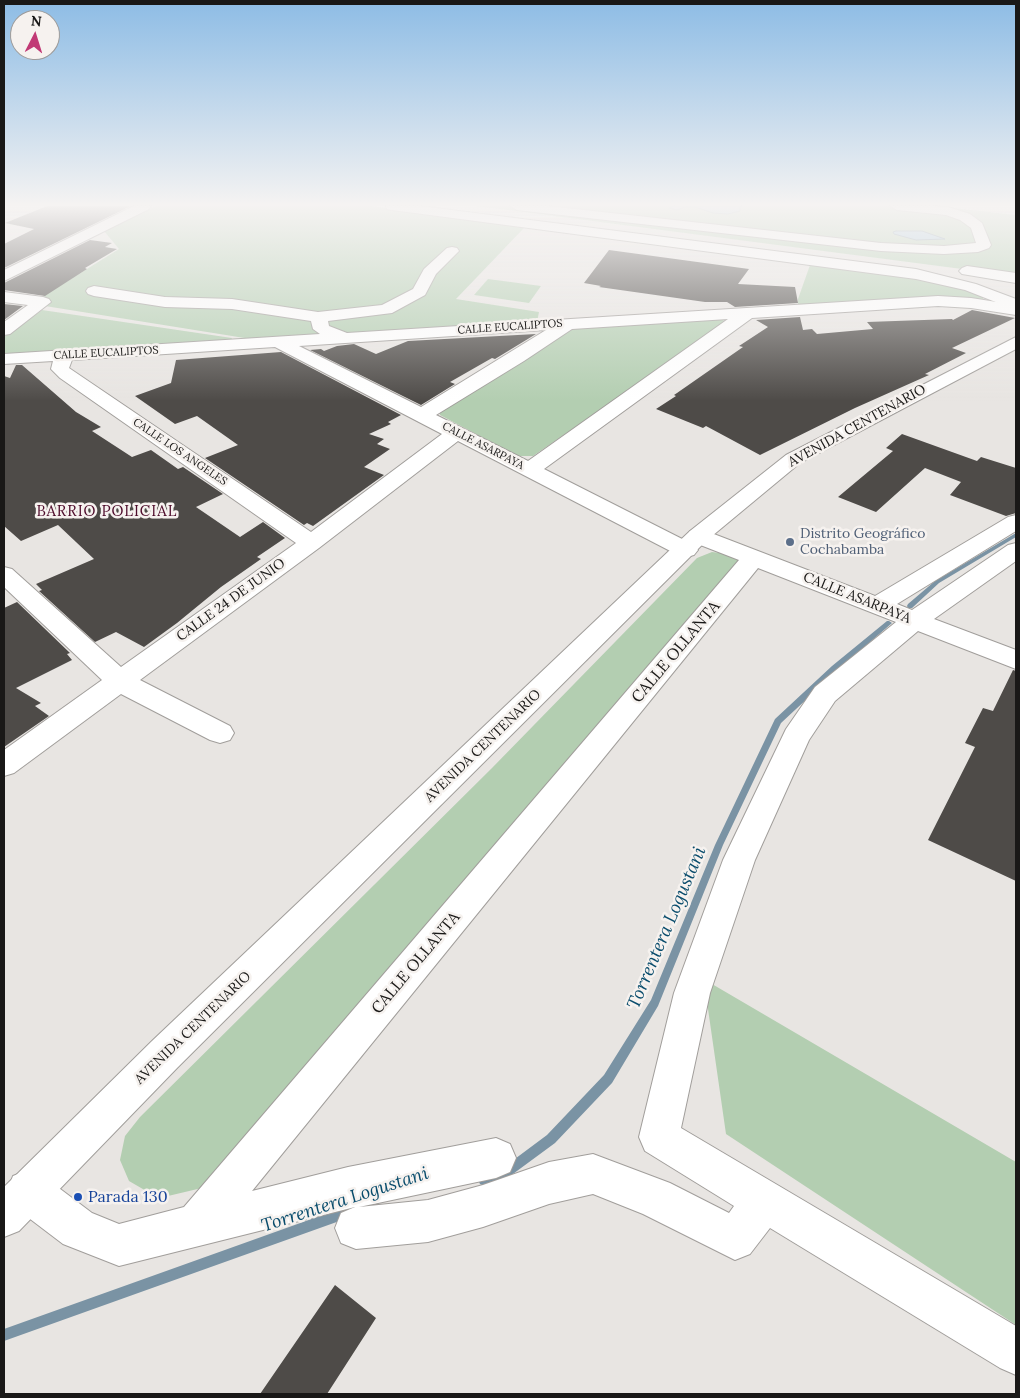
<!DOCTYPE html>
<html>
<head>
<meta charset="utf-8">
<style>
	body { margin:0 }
	#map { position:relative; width:1020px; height:1398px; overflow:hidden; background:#e8e5e2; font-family:Lora,serif }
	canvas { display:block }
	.frame { position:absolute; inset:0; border:5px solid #191817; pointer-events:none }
	.north { position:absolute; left:10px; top:10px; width:50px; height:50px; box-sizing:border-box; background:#f6f2ef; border:1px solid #9e9b99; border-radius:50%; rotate:5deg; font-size:14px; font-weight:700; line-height:20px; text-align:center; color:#191817 }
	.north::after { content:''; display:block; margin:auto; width:18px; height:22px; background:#c13975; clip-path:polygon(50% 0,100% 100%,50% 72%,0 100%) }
</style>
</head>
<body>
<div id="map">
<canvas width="1020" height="1398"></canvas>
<div class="frame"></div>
<div class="north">N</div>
</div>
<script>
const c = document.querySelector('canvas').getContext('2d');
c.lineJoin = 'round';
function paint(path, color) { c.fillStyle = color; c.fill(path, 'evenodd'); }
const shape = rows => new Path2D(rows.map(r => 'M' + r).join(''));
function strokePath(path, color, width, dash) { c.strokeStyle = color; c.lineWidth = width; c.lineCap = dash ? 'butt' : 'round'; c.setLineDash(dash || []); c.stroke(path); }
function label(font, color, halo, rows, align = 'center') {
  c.font = font + ' Lora,serif'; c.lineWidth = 5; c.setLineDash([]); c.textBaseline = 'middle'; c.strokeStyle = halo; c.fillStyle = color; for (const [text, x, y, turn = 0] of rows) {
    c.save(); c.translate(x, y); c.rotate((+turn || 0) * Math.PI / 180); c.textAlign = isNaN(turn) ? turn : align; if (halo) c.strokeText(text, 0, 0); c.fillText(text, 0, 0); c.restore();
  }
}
paint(shape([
	[155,206,370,206,903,275,958,287,983,297,983,300,936,297,798,305,798,299,810,265,524,228,456,299,539,312,537,322,257,340,45,306,48,303,42,297,119,249,104,231],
	[477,206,936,206,1016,215,1016,276],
	[488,279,541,286,529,303,474,295],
	[42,310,232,338,230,343,4,357,4,337],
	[720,319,725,321,724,325,533,456,518,456,440,415,440,412,573,327],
	[712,552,728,554,740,559,206,1187,168,1196,148,1192,129,1181,120,1160,125,1136,140,1117,492,768,697,558],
	[712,984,1016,1162,1016,1325,726,1134,707,1002]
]), '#b3ceb1');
const water = shape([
	[674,206,742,206,740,207,740,211,728,214,713,213,695,207,685,207,677,210,669,208,674,206],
	[896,231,922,231,945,239,916,240,894,234,893,232,896,231]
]);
paint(water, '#a4c8e0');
strokePath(water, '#7a93a4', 1);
paint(shape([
	[1016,533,1016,537,939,583,912,608,908,608,907,606,908,604,935,581,1016,533],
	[887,621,889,621,892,623,838,670,781,723,723,845,658,1006,612,1083,555,1143,502,1182,484,1186,480,1184,478,1180,480,1176,496,1173,547,1135,604,1075,651,1000,715,845,775,719,832,666,887,621],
	[373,1197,377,1199,379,1203,377,1207,373,1209,4,1341,4,1329,373,1197]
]), '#7a93a4');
paint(shape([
	[47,206,131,206,4,268,4,244,34,229,5,223],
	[90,240,112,243,105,247,117,249,85,268,87,269,45,296,4,290,4,283],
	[609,250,749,269,738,284,795,287,798,303,735,307,727,302,705,302,599,287,601,286,584,283],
	[4,304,23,306,4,320],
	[972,310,1015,318,952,348,966,353,925,374,929,375,855,408,760,455,706,426,703,428,656,409,676,396,674,395,677,393,743,347,739,346,768,327,756,320,800,317,803,330,812,329,817,334,873,329,867,322,952,319,953,320],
	[536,334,495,359,492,358,450,382,455,384,421,405,310,350,321,349,324,351,337,346,354,344,376,354,408,341],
	[281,352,401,415,388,422,391,424,369,434,384,439,377,444,390,449,364,467,384,475,313,526,307,523,304,525,205,458,238,445,197,416,175,424,135,396,171,383,176,360],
	[16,365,22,365,76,412,101,427,92,431,132,457,151,450,178,469,183,467,223,494,196,507,240,537,263,522,285,538,257,557,261,559,221,587,177,623,144,647,116,632,95,642,39,591,42,590,36,584,94,559,58,525,21,541,4,526,4,376,10,378],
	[902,434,977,461,981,457,1016,468,1016,513,1006,516,950,495,961,482,925,468,876,512,838,497,893,451,886,448],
	[17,602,70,653,67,654,72,660,16,688,41,703,35,706,49,716,4,747,4,608],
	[1013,670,1016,671,1016,881,928,840,975,747,965,743,983,708,993,711],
	[335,1285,376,1318,327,1394,260,1394]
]), '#4e4b48');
const minor = shape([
	[134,206,151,206,149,209,4,281,4,270,134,206],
	[510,206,548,206,881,243,944,246,976,243,971,228,960,220,946,215,897,210,890,206,934,206,948,207,970,214,982,223,991,245,989,248,978,252,944,254,881,251,517,210,510,206],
	[452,247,457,248,459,251,436,274,425,295,392,313,328,321,329,326,347,333,938,296,971,298,1016,305,1016,315,971,308,938,306,752,318,544,469,694,545,698,550,694,555,686,557,678,555,458,441,319,548,140,680,230,726,234,733,230,740,220,743,210,740,121,694,14,773,4,776,4,750,102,680,4,587,4,567,12,569,121,667,296,543,60,378,51,369,53,361,4,364,4,354,320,334,313,329,311,321,232,309,165,307,94,296,88,294,86,291,88,288,94,286,165,297,232,299,318,312,382,305,413,289,424,269,447,248,452,247],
	[728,319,528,461,436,415,524,361,572,329,728,319],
	[546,330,421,407,299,346,345,343,546,330],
	[275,347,442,434,311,532,69,368,72,360,275,347],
	[967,266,1016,273,1016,283,962,274,959,271,962,268,967,266],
	[4,292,43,297,49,299,51,302,10,334,4,335,4,322,28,305,4,302,4,292],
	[1016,515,1016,531,897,604,912,610,1008,545,1016,543,1016,561,934,619,1016,650,1016,669,918,631,835,701,809,740,755,860,710,993,681,1128,1016,1326,1016,1375,1000,1368,770,1228,750,1254,735,1260,643,1214,593,1194,549,1204,483,1227,428,1242,356,1249,341,1243,335,1228,341,1213,355,1207,119,1266,63,1244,13,1206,7,1191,13,1176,28,1170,43,1176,92,1213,119,1224,184,1207,739,560,690,541,687,536,690,531,698,529,706,531,875,596,1008,517,1016,515],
	[758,568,896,622,815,687,786,729,723,860,674,993,639,1137,645,1151,734,1206,729,1213,670,1183,593,1154,549,1162,483,1185,428,1200,359,1207,496,1178,510,1172,516,1158,510,1144,496,1138,348,1167,252,1191,758,568]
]);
const major = shape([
	[386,206,420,206,916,269,976,284,1016,299,1016,310,965,290,916,279,392,210,387,209,386,206],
	[1016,337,1016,349,800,463,706,541,178,1067,19,1231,4,1237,4,1187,152,1041,690,531,786,455,1016,337]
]);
strokePath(minor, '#a19e9b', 2);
strokePath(major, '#a19e9b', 2);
paint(minor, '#fff');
paint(major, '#fff');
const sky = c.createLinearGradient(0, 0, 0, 401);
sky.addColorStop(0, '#8dbce5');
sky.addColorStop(0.51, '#f5f3f2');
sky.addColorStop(1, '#f5f3f200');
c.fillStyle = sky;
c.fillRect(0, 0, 1020, 401);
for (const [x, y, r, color] of [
	[790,542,5,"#5c6f8a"],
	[78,1197,5,"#1a4fb4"]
]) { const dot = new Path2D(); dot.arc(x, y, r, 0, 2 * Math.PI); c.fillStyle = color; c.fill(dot); strokePath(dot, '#f6f2ef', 2); }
label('11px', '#191817', '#f6f2ef', [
	["CALLE EUCALIPTOS",510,327,-4],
	["CALLE EUCALIPTOS",106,353,-3],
	["CALLE ASARPAYA",483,446,27],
	["CALLE LOS ANGELES",180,452,34]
]);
label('14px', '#191817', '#f6f2ef', [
	["AVENIDA CENTENARIO",857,426,-29],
	["CALLE ASARPAYA",857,598,22],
	["CALLE 24 DE JUNIO",231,600,-36],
	["AVENIDA CENTENARIO",483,746,-44],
	["AVENIDA CENTENARIO",193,1028,-44]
]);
label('14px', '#4e5e75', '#f6f2ef', [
	["Distrito Geográfico",800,534],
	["Cochabamba",800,550]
], 'left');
c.letterSpacing = '1px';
label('15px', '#4e0c2b', '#f6f2ef', [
	["BARRIO POLICIAL",107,512]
]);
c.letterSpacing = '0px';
label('16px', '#191817', '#f6f2ef', [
	["CALLE OLLANTA",676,652,-50],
	["CALLE OLLANTA",416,963,-50]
]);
label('16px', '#164399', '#f6f2ef', [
	["Parada 130",88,1197]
], 'left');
label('italic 18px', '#094c6c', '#f6f2ef', [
	["Torrentera Logustani",667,928,-67],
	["Torrentera Logustani",345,1200,-18]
]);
</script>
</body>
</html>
